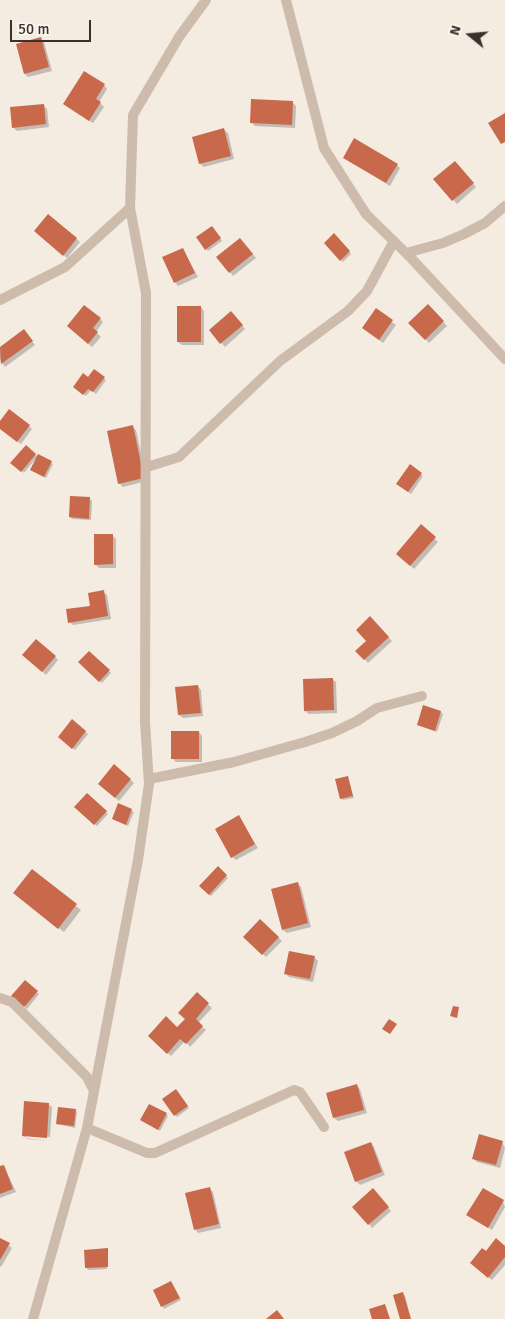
<!DOCTYPE html>
<html>
<head>
<meta charset="utf-8">
<style>
	body { margin:0 }
	#map { position:relative; width:505px; height:1319px; overflow:hidden; background:#f4ebe1; font-family:Signika,sans-serif }
	canvas { display:block }
	.north { position:absolute; left:445px; top:10px; width:50px; height:50px; -webkit-text-stroke:4px #fbf5ee; paint-order:stroke; rotate:287deg; font-size:14px; font-weight:700; line-height:20px; text-align:center; color:#3b302b }
	.north::after { content:''; display:block; margin:auto; width:18px; height:22px; background:#3b302b; clip-path:polygon(50% 0,100% 100%,50% 72%,0 100%) }
	.scale { position:absolute; left:10px; top:20px; width:81px; height:22px; box-sizing:border-box; border:2px solid #3b302b; border-top:0; padding-left:6px; font-size:15px; line-height:18px; white-space:nowrap; color:#3b302b; -webkit-text-stroke:4px #fbf5ee; paint-order:stroke }
</style>
</head>
<body>
<div id="map">
<canvas width="505" height="1319"></canvas>
<div class="north">N</div>
<div class="scale">50 m</div>
</div>
<script>
const c = document.querySelector('canvas').getContext('2d');
c.lineJoin = 'round';
function paint(path, color) { c.fillStyle = color; c.fill(path, 'evenodd'); }
const shape = rows => new Path2D(rows.map(r => 'M' + r).join(''));
function strokePath(path, color, width, dash) { c.strokeStyle = color; c.lineWidth = width; c.lineCap = dash ? 'butt' : 'round'; c.setLineDash(dash || []); c.stroke(path); }
paint(shape([
	[40,38,44,42,52,71,28,77,25,74],
	[104,85,107,89,99,102,104,107,93,123,68,107],
	[292,102,296,106,295,128,255,126,251,122],
	[43,105,47,109,49,127,17,131,13,127],
	[224,130,228,133,234,159,204,167,200,164],
	[344,158,397,165,400,168,390,186],
	[458,166,476,187,457,204,435,179],
	[48,215,80,242,67,258,39,235],
	[214,229,222,241,208,251,206,249],
	[334,235,351,254,343,262,326,243],
	[244,243,256,258,233,276,230,272],
	[183,249,198,277,178,286,175,282],
	[428,306,447,326,429,343,410,323],
	[201,307,204,311,204,345,182,345,178,342],
	[376,310,396,325,383,343,367,331],
	[235,316,245,329,225,347,210,330],
	[100,319,103,322,96,332,101,337,92,347,72,330],
	[24,331,35,345,5,367,0,360,0,348],
	[94,371,106,380,96,394,91,390,86,396,77,389],
	[0,423,29,426,32,429,21,444,0,428],
	[132,427,136,430,147,481,123,487,119,483],
	[26,446,38,457,53,464,46,478,32,470,37,457,24,473,12,462],
	[410,466,423,476,411,494,400,486],
	[90,499,92,501,91,520,72,519,70,517],
	[421,526,438,542,414,569,397,553],
	[112,535,116,539,116,568,99,568,95,564],
	[103,592,107,595,111,619,73,625,70,622,91,607],
	[370,618,392,641,368,663,357,651,367,641],
	[89,653,111,673,102,683,80,662],
	[55,657,58,660,46,675,27,658],
	[332,679,336,682,337,713,309,714,305,711],
	[198,686,201,690,203,716,183,718,179,715],
	[441,712,443,714,437,732,418,725],
	[72,721,88,734,75,750,59,737],
	[199,732,202,736,202,762,176,762,172,758],
	[114,766,134,783,119,801,103,787],
	[347,778,354,798,343,800,341,798],
	[87,795,108,814,97,826,76,807],
	[131,810,134,812,128,826,113,819],
	[238,817,258,848,236,860,232,857],
	[218,868,228,878,211,896,201,886],
	[32,871,81,910,64,932,20,898],
	[297,883,301,887,311,927,287,933,283,930],
	[260,920,282,941,266,957,245,937],
	[314,957,318,961,313,982,289,977,285,973],
	[25,982,39,994,27,1009,13,996],
	[197,994,212,1008,198,1023,206,1030,190,1047,185,1041,171,1056,149,1036,178,1029,186,1019],
	[357,1086,360,1089,367,1113,338,1121,334,1118],
	[178,1093,189,1108,177,1117,175,1115],
	[48,1104,52,1107,50,1137,25,1135,25,1138,50,1141,27,1139,23,1136],
	[75,1110,77,1112,75,1128,57,1124],
	[166,1114,168,1116,160,1131,144,1122],
	[502,1142,505,1148,500,1168,477,1162,473,1158],
	[371,1143,374,1147,385,1175,360,1185,356,1181],
	[4,1166,16,1192,0,1198,0,1167],
	[210,1189,213,1192,221,1228,198,1233,195,1229],
	[376,1193,391,1211,372,1228,369,1224],
	[503,1201,505,1207,492,1230,468,1215],
	[0,1239,12,1248,1,1267,0,1266],
	[505,1247,505,1265,492,1280,475,1266,486,1253],
	[106,1250,107,1269,89,1270,86,1268],
	[171,1283,181,1300,164,1309,154,1291],
	[403,1294,405,1296,411,1319,401,1319]
]), '#0003');
paint(shape([
	[41,37,49,67,24,74,16,44],
	[84,71,105,84,96,99,101,102,89,121,63,104],
	[251,99,293,101,292,125,250,123],
	[44,104,46,124,12,128,10,107],
	[505,113,505,142,501,144,488,123],
	[224,128,231,156,199,164,192,137],
	[354,138,398,164,386,183,343,158],
	[455,161,474,183,452,201,433,179],
	[48,214,77,238,63,256,34,231],
	[212,226,221,238,205,250,196,237],
	[334,233,350,251,340,261,324,243],
	[240,238,253,254,229,273,216,257],
	[183,248,195,273,174,283,162,257],
	[428,304,444,321,425,340,408,323],
	[84,305,101,318,93,328,98,332,88,344,67,326],
	[177,306,201,306,201,342,177,342],
	[376,308,393,320,379,340,362,328],
	[231,311,243,325,220,344,209,330],
	[24,329,33,341,1,364,0,347],
	[94,369,105,377,93,392,88,389,83,395,73,387,83,373,88,377],
	[9,409,30,425,17,442,0,429,0,421],
	[133,425,144,478,118,484,107,431],
	[26,445,36,454,21,472,10,463],
	[38,454,52,461,44,477,30,470],
	[410,464,422,473,408,492,396,484],
	[70,496,90,497,89,519,69,517],
	[421,524,436,537,410,566,396,554],
	[94,534,113,534,113,564,94,565],
	[104,590,108,616,68,623,66,609,90,606,88,593],
	[370,616,389,637,364,660,355,651,366,641,356,630],
	[36,639,56,656,42,672,22,655],
	[89,651,110,670,99,682,78,662],
	[333,678,334,710,304,711,303,679],
	[198,685,201,713,178,715,175,687],
	[423,705,441,711,435,731,417,725],
	[72,719,86,731,72,749,58,737],
	[171,731,199,731,199,759,171,759],
	[114,764,131,779,115,798,98,784],
	[348,776,353,796,340,799,335,779],
	[87,793,107,811,94,825,74,807],
	[118,803,132,809,126,825,112,819],
	[239,815,255,844,231,858,215,829],
	[218,866,227,875,209,895,199,886],
	[32,869,77,904,58,929,13,893],
	[298,882,308,923,282,930,271,889],
	[260,919,279,937,262,955,243,937],
	[289,951,315,956,310,979,284,974],
	[25,980,38,991,24,1007,11,996],
	[197,992,209,1003,196,1019,203,1026,186,1044,180,1039,167,1054,148,1036,166,1016,177,1027,185,1019,178,1013],
	[453,1006,459,1007,457,1018,450,1016],
	[389,1019,397,1024,390,1034,382,1029],
	[357,1084,364,1110,333,1118,326,1093],
	[176,1089,188,1106,174,1116,162,1099],
	[24,1101,49,1103,47,1138,22,1136],
	[149,1104,167,1113,158,1130,140,1120],
	[58,1107,76,1109,74,1126,56,1124],
	[479,1134,503,1141,496,1165,472,1159],
	[371,1142,382,1172,355,1182,344,1152],
	[4,1165,13,1189,0,1194,0,1166],
	[210,1187,219,1224,194,1230,185,1193],
	[373,1188,389,1207,368,1225,352,1207],
	[483,1188,504,1200,488,1228,466,1215],
	[0,1238,10,1243,0,1260],
	[496,1238,505,1246,505,1257,488,1278,470,1263,482,1248,486,1251],
	[108,1248,108,1267,85,1268,84,1250],
	[171,1281,180,1298,161,1307,153,1290],
	[403,1292,411,1319,400,1319,393,1295],
	[385,1304,390,1319,372,1319,369,1309],
	[277,1310,284,1319,266,1319]
]), '#c8694b');
strokePath(shape([
	[286,0,324,148,366,214,411,258,505,359],
	[406,253,443,243,464,234,485,223,505,206],
	[0,300,65,267,130,208],
	[147,467,179,457,280,361,348,311,367,291,394,241],
	[149,779,234,762,305,742,332,733,357,721,377,708,422,696],
	[0,998,12,1002,87,1077,93,1089],
	[87,1128,147,1153,155,1153,294,1090,300,1092,324,1127],
	[33,1319,87,1128,138,860,149,784,145,722,146,293,130,208,133,115,179,37,206,0]
]), '#cdbbac', 10);
</script>
</body>
</html>
